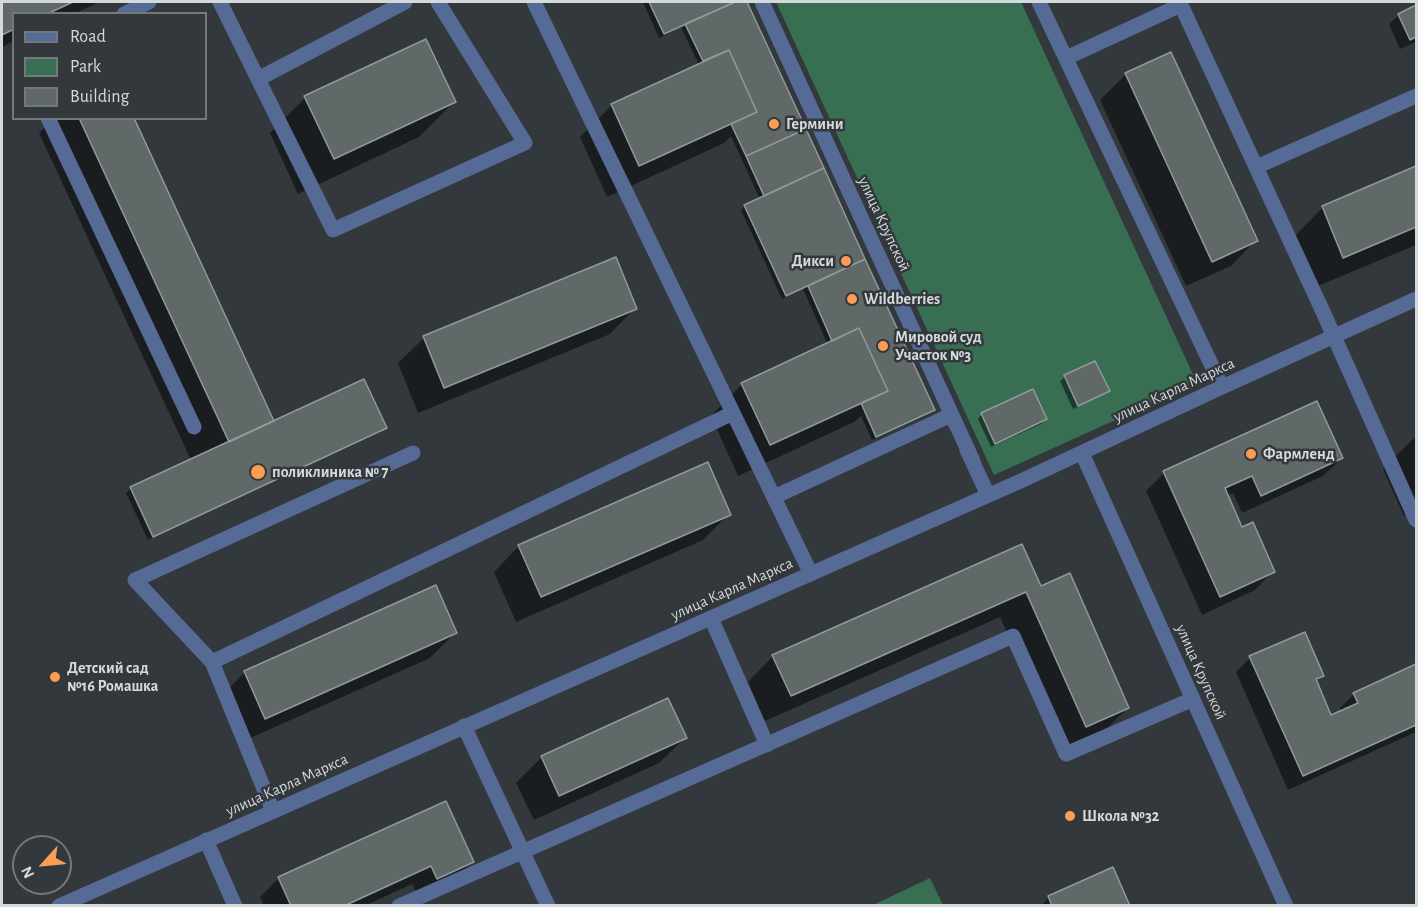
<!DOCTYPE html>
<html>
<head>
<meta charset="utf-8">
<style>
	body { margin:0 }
	#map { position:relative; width:1418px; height:907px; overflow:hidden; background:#32383b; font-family:"Alegreya Sans",sans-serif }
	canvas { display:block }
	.frame { position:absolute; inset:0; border:3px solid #d4d9db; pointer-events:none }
	.legend { position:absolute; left:12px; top:12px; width:195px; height:108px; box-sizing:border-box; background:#32383b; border:2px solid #73787b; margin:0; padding:8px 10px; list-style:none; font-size:18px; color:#d4d9db }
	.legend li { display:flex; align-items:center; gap:12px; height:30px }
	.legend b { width:30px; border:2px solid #73787b }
	.north { position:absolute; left:12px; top:835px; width:60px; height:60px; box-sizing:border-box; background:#32383b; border:2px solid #73787b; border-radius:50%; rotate:243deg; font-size:16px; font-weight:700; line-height:24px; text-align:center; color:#d4d9db }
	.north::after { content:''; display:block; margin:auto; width:21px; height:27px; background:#fc9d53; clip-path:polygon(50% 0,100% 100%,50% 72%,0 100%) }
</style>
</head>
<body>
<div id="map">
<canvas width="1418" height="907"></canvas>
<div class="frame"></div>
<ul class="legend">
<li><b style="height:8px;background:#556a95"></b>Road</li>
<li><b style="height:16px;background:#386f53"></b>Park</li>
<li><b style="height:16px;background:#606968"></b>Building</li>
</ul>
<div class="north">N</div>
</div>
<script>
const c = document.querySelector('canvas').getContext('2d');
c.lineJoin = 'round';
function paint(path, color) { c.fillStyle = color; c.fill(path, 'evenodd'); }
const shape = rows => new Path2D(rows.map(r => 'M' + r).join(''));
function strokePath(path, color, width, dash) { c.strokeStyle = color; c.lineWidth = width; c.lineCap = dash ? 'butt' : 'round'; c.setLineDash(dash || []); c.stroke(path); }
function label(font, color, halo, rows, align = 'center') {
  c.font = font + ' "Alegreya Sans",sans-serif'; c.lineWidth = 5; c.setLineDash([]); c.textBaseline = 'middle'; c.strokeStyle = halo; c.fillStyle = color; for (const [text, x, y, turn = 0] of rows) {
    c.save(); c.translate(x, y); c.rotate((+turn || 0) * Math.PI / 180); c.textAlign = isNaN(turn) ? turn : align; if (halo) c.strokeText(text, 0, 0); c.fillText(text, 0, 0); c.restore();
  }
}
paint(shape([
	[776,2,1021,2,1197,383,994,475],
	[930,878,943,905,873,905]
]), '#386f53');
paint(shape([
	[2,2,99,2,74,14,14,14,14,41,2,47],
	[643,2,745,2,933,410,929,414,872,440,861,416,854,422,738,476,711,416,742,384,828,345,803,289,782,299,741,210,745,206,760,199,731,136,724,143,607,197,580,137,612,105,699,65,681,27,659,38],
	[1416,7,1416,42,1400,49,1389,24,1399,15],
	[1126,74,1256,240,1231,266,1186,286,1100,100],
	[305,98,454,102,419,137,298,194,270,133],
	[54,118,132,118,273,423,385,428,381,432,148,540,126,493,131,488,191,460,39,133],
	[1416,168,1416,245,1311,289,1291,240,1322,208],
	[615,259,635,308,610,334,418,413,398,363,424,338],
	[1094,363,1108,391,1103,395,1073,409,1060,381,1065,377],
	[982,414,1046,419,1041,424,991,447,978,419],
	[1416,436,1416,510,1404,516,1383,469],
	[1342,458,1323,476,1242,513,1233,493,1227,496,1242,529,1273,571,1255,590,1202,615,1146,491,1164,473],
	[729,514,703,540,516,622,494,572,519,546],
	[1040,588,1128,708,1102,733,1060,752,1000,617,765,721,748,682,773,656],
	[455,633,430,658,239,743,219,698,245,672],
	[1250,658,1322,675,1315,682,1330,717,1341,712,1340,708,1354,694,1416,666,1416,732,1288,790,1236,672],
	[685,738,659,763,534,820,516,783,542,757],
	[472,862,453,881,418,896,412,884,364,906,264,906,260,897,279,878],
	[1049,897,1129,906,1041,906]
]), '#0007');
const building = shape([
	[2,2,73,2,47,14,14,14,14,29,2,35,2,2],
	[649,2,735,2,664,34,649,2],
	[735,2,747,2,806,129,746,156,731,124,757,112,729,50,703,61,685,24,735,2],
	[1416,5,1416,37,1410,40,1398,14,1416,5],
	[426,39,456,102,334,159,304,96,426,39],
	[729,50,757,112,639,166,611,104,729,50],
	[1171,52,1258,241,1212,262,1125,73,1171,52],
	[79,118,134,118,274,421,229,442,79,118],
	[806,129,824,168,764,196,746,156,806,129],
	[1416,166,1416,227,1343,258,1322,206,1416,166],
	[824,168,865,259,786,296,744,205,824,168],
	[616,257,637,309,444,388,423,336,616,257],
	[865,259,935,410,876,437,861,403,888,391,859,328,832,341,808,286,865,259],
	[859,328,888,391,770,445,741,383,859,328],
	[1095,361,1110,391,1078,406,1064,375,1095,361],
	[364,379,387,428,153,537,130,487,364,379],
	[1033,389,1047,419,995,444,981,413,1033,389],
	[1317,401,1343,458,1261,496,1252,476,1225,488,1242,527,1253,522,1275,572,1220,597,1163,471,1317,401],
	[708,462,731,515,541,597,518,545,708,462],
	[1022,544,1041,586,1070,573,1129,708,1086,727,1026,592,791,696,772,655,1022,544],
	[436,585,457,633,265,719,244,671,436,585],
	[1305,632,1324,676,1316,679,1331,715,1358,703,1353,693,1416,664,1416,725,1303,776,1249,656,1305,632],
	[668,698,687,738,559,796,541,756,668,698],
	[446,801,474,862,437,879,431,866,344,906,291,906,278,877,446,801],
	[1113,867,1130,906,1052,906,1048,896,1113,867]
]);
paint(building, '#606968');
strokePath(building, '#919a9a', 1.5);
strokePath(shape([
	[220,2,258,79],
	[405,2,258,79,333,230,525,143,438,2],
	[534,2,811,574],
	[124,14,149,2],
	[1066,58,1181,5,1324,314,1416,520],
	[48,118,194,427],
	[1256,167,1416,96],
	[967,450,988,495],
	[774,497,951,415,956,425],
	[711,618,767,745],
	[212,662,733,413],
	[464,726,548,906],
	[273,811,212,662,135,580,413,453],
	[206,840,235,906],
	[399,906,1013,636,1066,754,1193,699]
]), '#556a95', 15);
strokePath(shape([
	[762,2,973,461],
	[1039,2,1222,387],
	[1082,453,1286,906],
	[59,906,1023,480,1222,387,1416,299]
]), '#556a95', 15);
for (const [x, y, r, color] of [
	[774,124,6,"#fc9d53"],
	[846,261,6,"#fc9d53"],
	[852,299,6,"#fc9d53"],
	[883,346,6,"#fc9d53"],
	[1251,454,6,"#fc9d53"],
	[258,472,8,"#fc9d53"],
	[55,677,6,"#fc9d53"],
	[1070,816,6,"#fc9d53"]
]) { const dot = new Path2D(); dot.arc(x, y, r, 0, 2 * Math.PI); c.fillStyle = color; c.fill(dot); strokePath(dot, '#32383b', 2); }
label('bold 16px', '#d4d9db', '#32383b', [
	["Гермини",786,124],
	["Дикси",834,261,"right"],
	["Wildberries",864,299],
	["Мировой суд",895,337],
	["Участок №3",895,355],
	["Фармленд",1263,454],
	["поликлиника № 7",272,472],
	["Детский сад",67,668],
	["№16 Ромашка",67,686],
	["Школа №32",1082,816]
], 'left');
label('16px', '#d4d9db', '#32383b', [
	["улица Крупской",884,224,65],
	["улица Карла Маркса",1174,390,-25],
	["улица Карла Маркса",732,589,-24],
	["улица Крупской",1201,672,66],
	["улица Карла Маркса",287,785,-24]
]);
</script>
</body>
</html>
